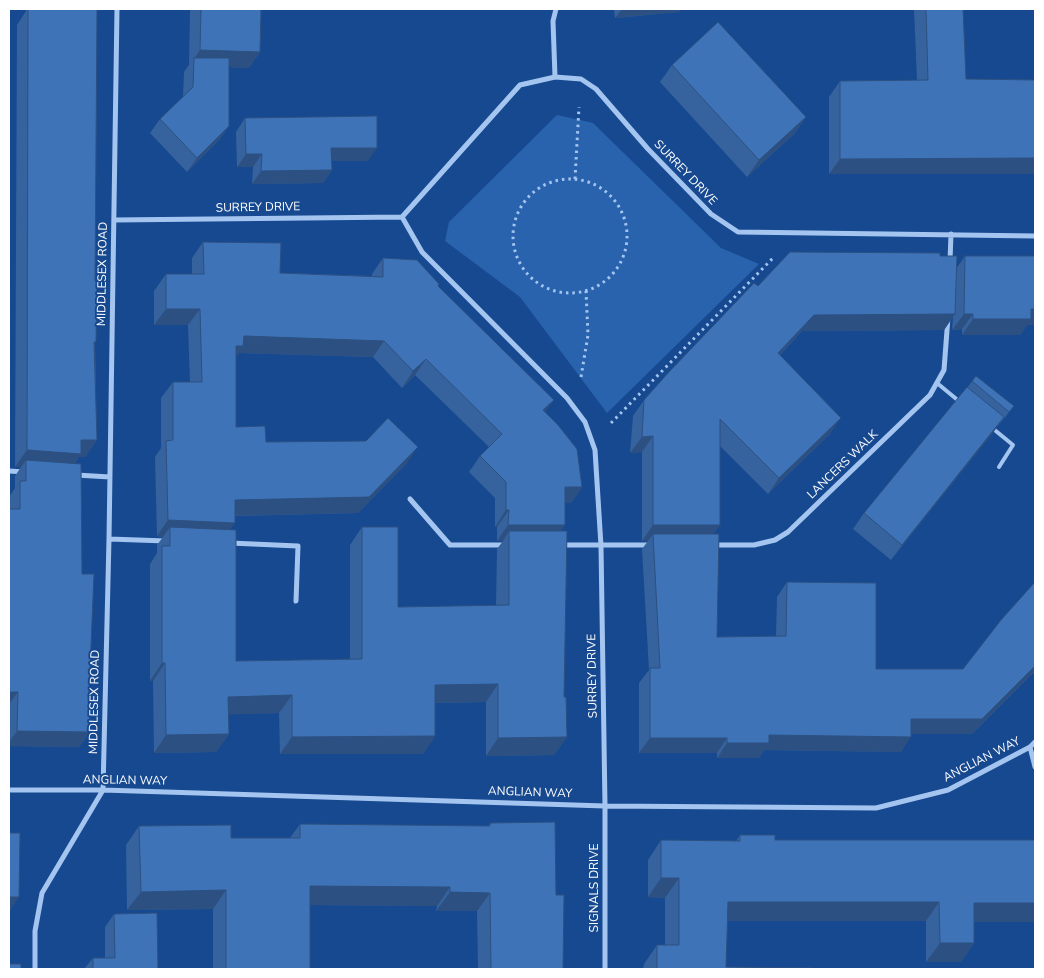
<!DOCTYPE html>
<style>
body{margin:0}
#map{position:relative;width:1044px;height:978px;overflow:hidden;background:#174990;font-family:"Nunito Sans",sans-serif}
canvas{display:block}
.frame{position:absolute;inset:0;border:10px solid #fff;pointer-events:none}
</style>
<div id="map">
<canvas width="1044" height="978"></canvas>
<div class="frame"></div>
</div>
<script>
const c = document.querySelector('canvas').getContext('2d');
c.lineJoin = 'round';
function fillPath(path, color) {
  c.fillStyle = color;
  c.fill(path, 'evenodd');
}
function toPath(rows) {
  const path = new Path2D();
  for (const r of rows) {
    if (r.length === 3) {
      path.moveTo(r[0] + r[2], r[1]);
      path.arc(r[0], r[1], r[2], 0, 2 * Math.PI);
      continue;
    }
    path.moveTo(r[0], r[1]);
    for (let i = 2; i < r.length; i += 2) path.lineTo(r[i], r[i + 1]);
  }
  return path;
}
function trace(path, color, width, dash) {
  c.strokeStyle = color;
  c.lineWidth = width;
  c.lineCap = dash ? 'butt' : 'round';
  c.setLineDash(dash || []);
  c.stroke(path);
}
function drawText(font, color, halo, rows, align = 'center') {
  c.font = font + ' "Nunito Sans",sans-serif';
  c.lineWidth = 4;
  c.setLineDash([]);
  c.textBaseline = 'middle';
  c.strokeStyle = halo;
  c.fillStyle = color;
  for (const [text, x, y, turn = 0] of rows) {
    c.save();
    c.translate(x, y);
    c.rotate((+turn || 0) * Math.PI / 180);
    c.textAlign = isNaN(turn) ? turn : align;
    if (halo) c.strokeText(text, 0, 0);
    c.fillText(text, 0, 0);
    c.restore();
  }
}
fillPath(toPath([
 [557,115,593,123,721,248,759,264,607,413,520,297,445,241,449,222]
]), '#2963ae');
trace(toPath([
 [575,179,579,107],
 [570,236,57],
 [581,377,588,335,586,291],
 [611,423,773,258]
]), '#a4c5f0', 3, [2.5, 4]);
trace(toPath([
 [937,383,960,402],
 [991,427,1013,445,999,467]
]), '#a4c5f0', 4);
trace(toPath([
 [555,77,553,21,556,9],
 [402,217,422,252,567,398,585,422,595,450,601,546,605,806,605,969],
 [114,220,402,217,520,85,555,77,581,79,596,89,648,149,711,214,738,232,1035,236],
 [950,261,951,234],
 [9,471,25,472],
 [76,475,110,477],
 [410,499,450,545,505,545],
 [109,539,166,541],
 [230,543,298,546,296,601],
 [561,545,650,545],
 [714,545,754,545,775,540,788,532,930,395,944,370,948,317],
 [1030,747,1035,767],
 [9,790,103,790,605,806,876,808,948,790,1030,747,1035,742],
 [35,969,35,931,42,893,103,790,109,539,117,9]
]), '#a4c5f0', 5);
fillPath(toPath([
 [26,9,97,9,95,345,97,440,85,457,79,457,75,463,89,694,90,732,79,747,9,746,9,497,15,488,15,476,21,467,15,467,17,25,26,11],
 [192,9,261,9,260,52,249,68,229,67,229,126,219,140,187,172,150,133,160,119,183,97,184,72,189,65,190,11],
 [614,9,681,9,678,12,615,18],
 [914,9,963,9,966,79,1035,80,1035,174,829,174,829,97,840,81,917,80],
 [672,65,806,117,794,134,747,177,660,82],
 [245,118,368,161,332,161,332,170,323,183,252,184,253,167,237,167,236,132],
 [203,242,280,273,372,276,372,274,383,258,438,286,545,412,582,487,571,503,565,503,561,531,564,697,567,737,554,755,486,756,486,702,435,703,435,736,423,754,280,754,279,713,228,714,229,734,216,752,154,753,153,681,150,681,150,564,157,553,157,545,163,537,157,536,155,457,161,448,161,398,173,382,190,382,188,325,154,325,154,291,166,274,192,274,192,258],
 [239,353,373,357,402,388,415,375,489,447,480,456,469,472,495,498,495,527,497,527,497,541,503,541,497,549,496,606,398,607,362,527,350,545,350,659,236,661,230,530,235,516,358,513,407,463,266,442,236,427,236,356],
 [940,256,956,269,965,256,1035,325,1027,325,1020,335,962,335,962,329,952,330,953,317,944,330,802,331,780,355,830,434,768,494,720,446,720,525,713,534,717,637,776,636,777,597,787,582,876,669,963,669,1035,582,1035,675,1033,673,972,734,911,734,901,752,764,750,759,758,717,758,717,753,639,753,639,683,649,670,642,549,648,541,642,541,642,452,630,453,633,416,644,400,758,286],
 [976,376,1014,406,1002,421,997,427,891,560,853,529,864,513,967,388],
 [490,823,556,895,563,969,478,969,477,911,436,911,437,906,310,905,310,969,213,969,213,909,127,910,126,845,139,826,231,838,290,838,300,824,488,826],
 [740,835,775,840,1035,922,974,922,974,943,961,962,926,962,926,921,727,921,726,967,812,969,643,969,644,964,657,945,665,945,665,898,648,897,648,860,661,840,736,841],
 [114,914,158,969,84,969,93,958,105,958,105,927]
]), '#36639e');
fillPath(toPath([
 [622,9,681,9,678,12,615,18],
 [200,50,260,52,249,68,194,66,194,59],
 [806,117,794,134,747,177,759,160],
 [229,126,219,140,187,172,197,158],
 [331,148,377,148,368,161,322,161],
 [246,154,262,154,253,167,237,167],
 [1035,158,1035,174,829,174,840,159],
 [332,170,323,183,252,184,261,171],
 [166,309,200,309,188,325,154,325],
 [1031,309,1035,309,1035,325,1027,325,1020,335,962,335,973,319],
 [955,314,944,330,802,331,766,369,778,353,814,315],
 [964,314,973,314,962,329,952,330],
 [244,336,384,341,373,357,239,353,232,362,225,362],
 [426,359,415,375,402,388,413,371],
 [554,400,542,416,543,410],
 [1004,417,993,433,891,560,902,545],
 [841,418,830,434,768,494,779,478],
 [653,436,642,452,630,453,642,437],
 [81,440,97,440,85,457,79,457,70,470,26,460,21,467,15,467,27,450],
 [418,447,407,463,358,513,224,516,235,500],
 [565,487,582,487,571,503,554,503],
 [506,510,509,510,497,527,495,527],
 [168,520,235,523,224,539,170,527,163,537,157,536],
 [508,525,565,525,554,541,509,531,503,541,497,541],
 [653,525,720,525,709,541,653,534,648,541,642,541],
 [162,663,165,663,153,681,150,681],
 [1035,666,1035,670,1033,673,972,734,901,734,911,719],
 [498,684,486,702,423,703,435,685],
 [9,692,18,692,9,704],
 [292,695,279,713,216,715,228,697],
 [17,731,90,732,79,747,9,746,9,742],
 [229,734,216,752,154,753,166,735],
 [769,735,911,737,901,752,764,750,759,758,717,758,727,743],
 [435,736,423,754,280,754,292,737],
 [567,737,554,755,486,756,498,738],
 [650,738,727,738,717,753,639,753],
 [661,878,679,878,665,898,648,897],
 [310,886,450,887,437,906,297,905],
 [226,890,213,909,127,910,141,892],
 [450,892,490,893,477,911,436,911],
 [9,897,19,897,9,912],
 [728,902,939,902,926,921,714,921],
 [974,903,1035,903,1035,922,960,922],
 [940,943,974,943,961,962,926,962]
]), '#2c5081');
const building = toPath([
 [28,9,97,9,95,281,97,281,96,342,94,342,97,440,81,440,81,454,27,450,28,9],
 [201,9,261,9,260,52,200,50,201,9],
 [926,9,963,9,966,79,1035,80,1035,158,840,159,840,81,928,80,926,9],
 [718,22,806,117,759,160,672,65,718,22],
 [194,58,229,58,229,126,197,158,160,119,193,87,194,58],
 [377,116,377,148,331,148,332,170,261,171,262,154,246,154,245,118,377,116],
 [203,242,281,243,280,273,383,277,383,258,417,260,439,284,438,286,554,400,543,410,558,425,577,449,582,487,565,487,565,525,508,525,509,510,506,510,506,482,480,456,502,434,426,359,413,371,384,341,244,336,243,346,236,346,236,427,265,426,266,442,366,441,388,418,418,447,369,497,235,500,235,523,168,520,166,441,173,440,173,382,202,382,200,309,166,309,166,274,204,274,203,242],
 [790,252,940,253,940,256,957,256,955,314,814,315,778,353,841,418,779,478,720,419,720,525,653,525,653,436,642,437,644,400,668,373,754,283,758,286,790,252],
 [965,256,1035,256,1035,309,1031,309,1031,319,973,319,973,314,964,314,965,256],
 [976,376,1014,406,1009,412,972,381,976,376],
 [967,387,1004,417,902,545,864,513,967,387],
 [26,460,81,464,82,574,94,574,89,694,90,732,17,731,18,692,9,692,9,509,20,509,20,481,26,481,26,460],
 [170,527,236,530,236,661,362,659,362,527,398,527,398,607,509,605,509,531,567,531,564,697,566,697,567,737,498,738,498,684,435,685,435,736,292,737,292,695,228,697,229,734,166,735,165,663,162,663,162,546,170,546,170,527],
 [653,534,719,534,717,637,786,636,787,582,876,583,876,669,963,669,1001,620,1035,582,1035,666,982,719,911,719,911,737,769,735,769,743,727,743,727,738,650,738,650,668,660,668,653,534],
 [555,822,556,895,564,895,563,969,491,969,490,893,450,892,450,887,310,886,310,969,226,969,226,890,141,892,139,826,231,825,231,838,300,838,300,824,490,826,490,823,555,822],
 [9,833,20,833,19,897,9,897,9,833],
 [740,835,775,835,775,840,1035,840,1035,903,974,903,974,943,940,943,939,902,728,902,726,967,812,968,812,969,657,969,657,945,679,945,679,878,661,878,661,840,740,841,740,835],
 [157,913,158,969,93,969,93,958,115,958,114,914,157,913],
 [9,964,21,964,21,969,9,969,9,964]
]);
fillPath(building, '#3f73b8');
trace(building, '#2c5081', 1);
drawText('12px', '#fff', '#174990', [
 ["SURREY DRIVE",685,173,46],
 ["SURREY DRIVE",258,208,-1],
 ["MIDDLESEX ROAD",103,274,-89],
 ["LANCERS WALK",843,465,-44],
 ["SURREY DRIVE",593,676,-91],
 ["MIDDLESEX ROAD",95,702,-89],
 ["ANGLIAN WAY",982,760,-27],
 ["ANGLIAN WAY",125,781,1],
 ["ANGLIAN WAY",530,793,2],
 ["SIGNALS DRIVE",595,888,-90]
]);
</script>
